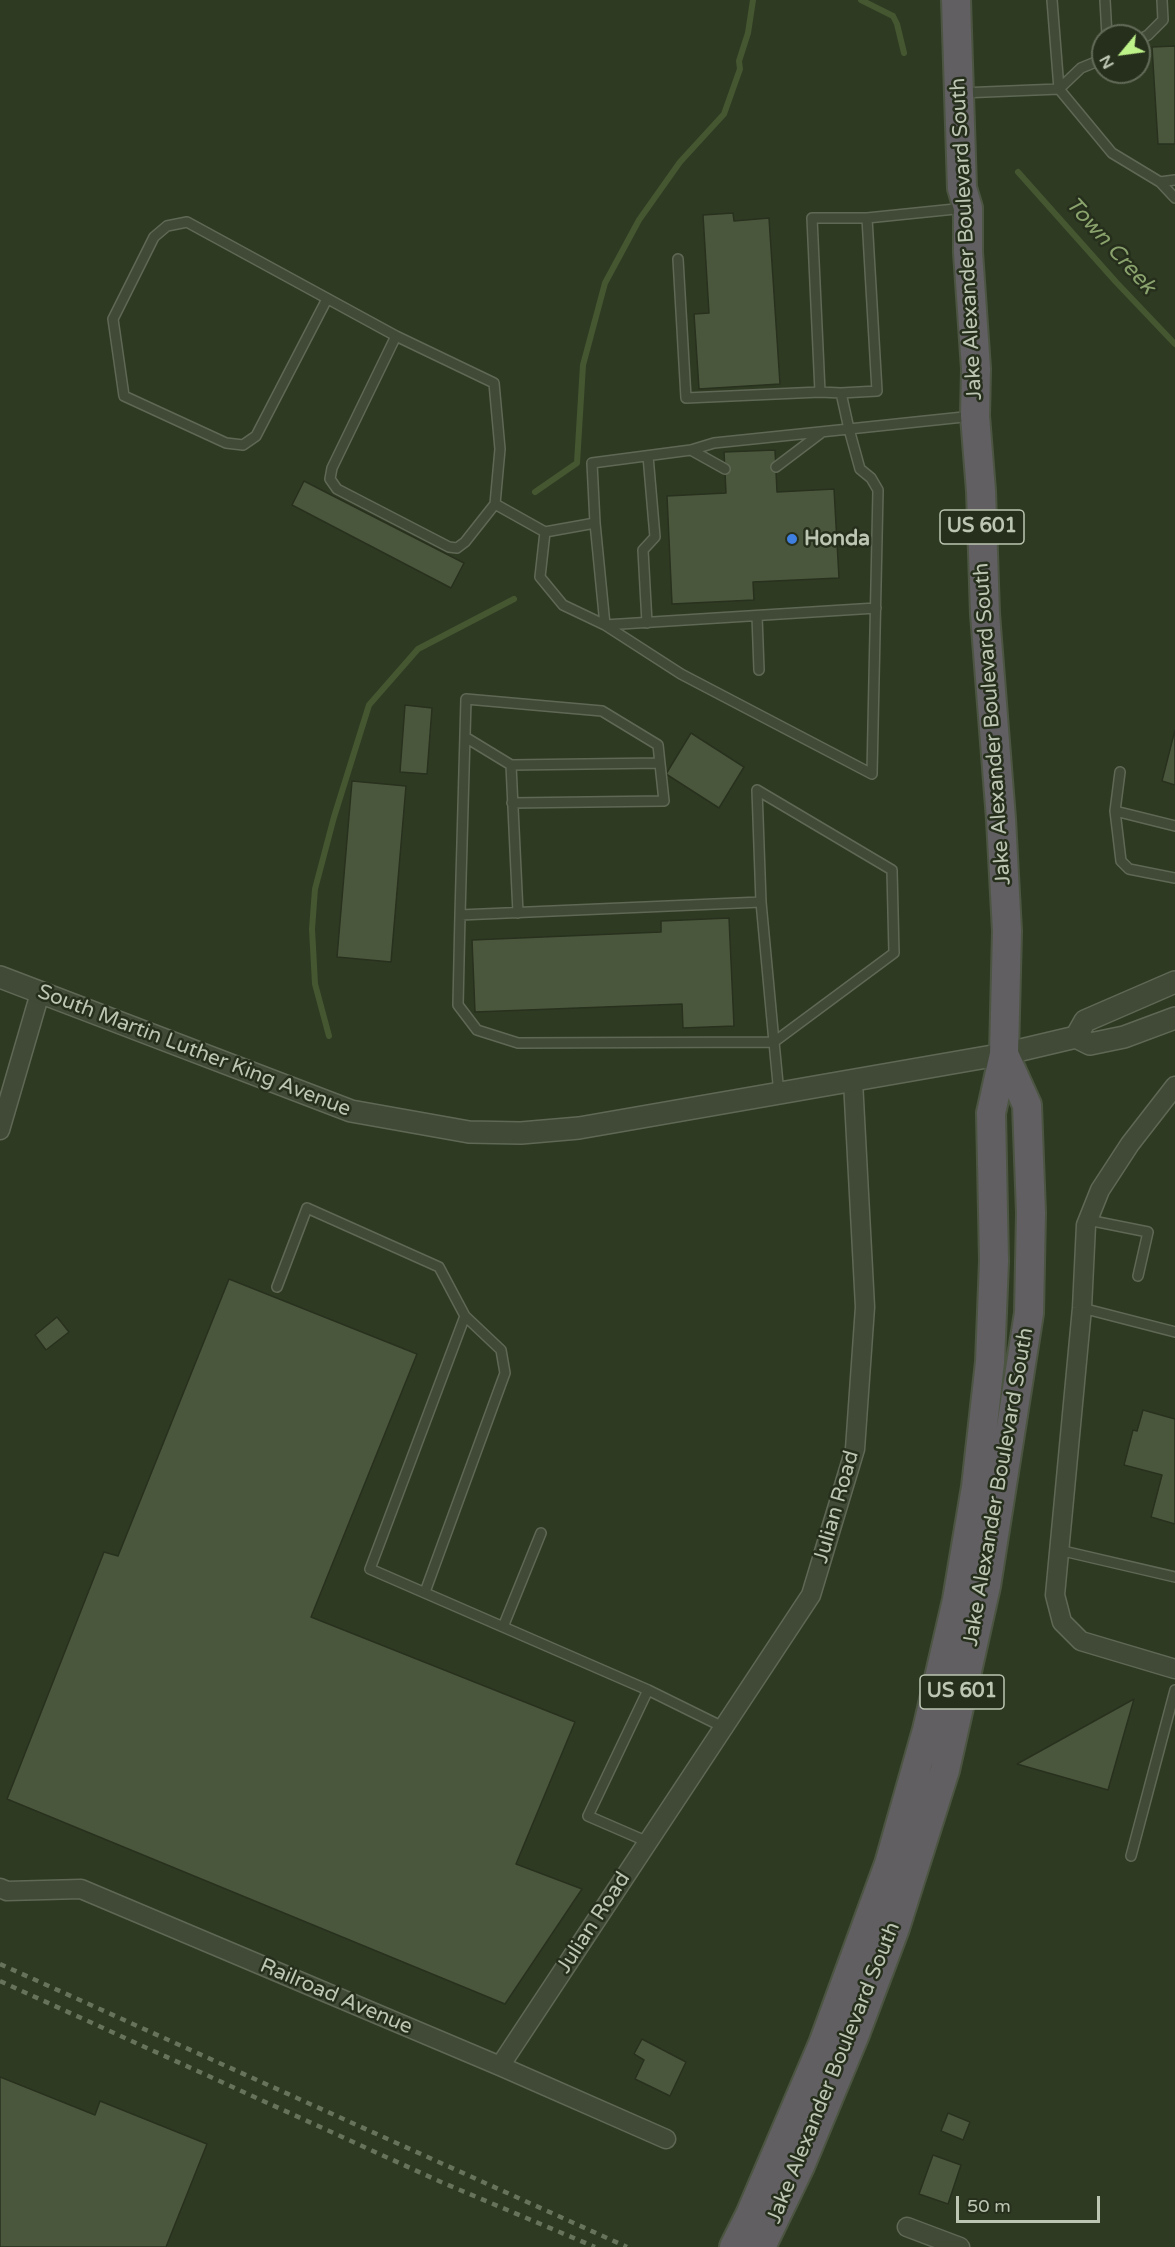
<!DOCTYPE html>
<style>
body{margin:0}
#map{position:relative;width:1175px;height:2247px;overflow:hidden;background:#2f3a23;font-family:"Varela Round",sans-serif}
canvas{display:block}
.north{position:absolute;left:1091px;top:24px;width:60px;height:60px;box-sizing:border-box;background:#262f1c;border:2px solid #626b58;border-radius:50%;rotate:241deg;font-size:16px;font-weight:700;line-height:24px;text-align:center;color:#bcc6b2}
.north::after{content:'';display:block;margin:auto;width:21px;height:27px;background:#bef38a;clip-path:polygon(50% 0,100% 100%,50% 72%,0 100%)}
.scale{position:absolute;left:956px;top:2196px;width:144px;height:27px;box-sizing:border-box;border:3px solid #bcc6b2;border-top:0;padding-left:8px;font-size:18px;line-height:21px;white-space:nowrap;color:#bcc6b2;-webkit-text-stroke:4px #262f1c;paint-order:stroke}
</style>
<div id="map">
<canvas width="1175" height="2247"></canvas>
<div class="north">N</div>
<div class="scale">50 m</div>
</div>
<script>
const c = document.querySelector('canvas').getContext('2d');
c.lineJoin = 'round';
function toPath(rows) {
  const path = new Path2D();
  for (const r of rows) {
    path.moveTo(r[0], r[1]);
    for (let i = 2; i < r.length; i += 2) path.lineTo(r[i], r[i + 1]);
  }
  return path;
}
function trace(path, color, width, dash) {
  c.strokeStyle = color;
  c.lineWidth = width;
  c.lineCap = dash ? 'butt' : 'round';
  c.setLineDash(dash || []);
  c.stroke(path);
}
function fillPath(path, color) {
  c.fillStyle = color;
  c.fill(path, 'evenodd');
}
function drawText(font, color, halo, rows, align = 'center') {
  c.font = font + ' "Varela Round",sans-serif';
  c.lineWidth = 5;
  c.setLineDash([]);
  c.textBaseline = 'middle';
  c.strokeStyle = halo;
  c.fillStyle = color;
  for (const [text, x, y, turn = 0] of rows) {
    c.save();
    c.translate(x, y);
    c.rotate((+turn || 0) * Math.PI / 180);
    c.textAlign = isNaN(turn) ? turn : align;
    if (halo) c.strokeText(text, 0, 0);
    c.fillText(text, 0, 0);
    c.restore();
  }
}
trace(toPath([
 [861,0,893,16,897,24,904,53],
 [1018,172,1116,282,1175,344],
 [535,492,577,463,583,365,605,283,639,220,680,162,724,114,740,69,739,61,748,33,753,0],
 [329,1036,315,984,312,929,315,889,334,817,369,705,418,649,514,599]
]), '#455731', 6);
const building = toPath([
 [1175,46,1175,144,1158,144,1152,47,1175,46],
 [733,213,734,221,769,218,780,384,699,389,694,314,709,313,703,215,733,213],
 [775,450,777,492,834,489,839,578,753,582,754,600,672,604,667,496,726,493,724,452,775,450],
 [304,481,464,563,451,588,292,505,304,481],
 [405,705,432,708,427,774,400,772,405,705],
 [1175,730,1175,785,1162,781,1175,730],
 [691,733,744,767,719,808,666,774,691,733],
 [352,781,406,786,391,962,337,957,352,781],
 [729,918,734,1026,683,1028,682,1004,475,1012,472,940,661,932,661,921,729,918],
 [229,1279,417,1354,311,1617,575,1722,516,1864,582,1889,505,2004,7,1799,104,1552,118,1556,229,1279],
 [57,1317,69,1332,46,1350,35,1335,57,1317],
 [1143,1410,1175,1419,1175,1524,1151,1517,1162,1475,1124,1465,1133,1430,1137,1431,1143,1410],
 [1134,1699,1108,1790,1017,1764,1134,1699],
 [642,2039,686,2062,670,2096,635,2079,644,2060,634,2054,642,2039],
 [0,2077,95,2115,100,2101,207,2144,166,2247,0,2247,0,2077],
 [948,2113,970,2122,963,2140,941,2131,948,2113],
 [933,2155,961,2165,948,2204,919,2194,933,2155]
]);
fillPath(building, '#4b573c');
trace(building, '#28311e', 1.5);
const service = toPath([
 [1052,0,1059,89],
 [1105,0,1107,36],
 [1139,40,1148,35,1163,20,1162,0],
 [1059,89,1081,68,1103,59],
 [961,93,1059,89,1112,153,1160,182,1175,198],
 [1160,182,1175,180],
 [965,208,867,218,877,391,841,393,849,429,714,443,691,450,592,463,595,523,605,625,681,674,872,774,878,490,871,478,860,469,849,429,973,416],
 [678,259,686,398,820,392],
 [327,299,256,436,243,445,226,443,124,396,113,319,154,237,167,226,187,222,396,336],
 [841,393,820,392,812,218,867,218],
 [691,450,725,469],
 [776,467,821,433],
 [495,504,500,449,494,383,396,336,332,468,330,479,337,489,449,547,457,548,465,542,495,504,545,532,595,523],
 [545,532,540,577,563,605,605,625,876,608],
 [757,616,759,670],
 [647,623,643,550,655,537,648,456],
 [465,737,511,765,518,913],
 [511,765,660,763],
 [1120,772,1115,811,1121,861,1129,869,1175,878],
 [1115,811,1175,826],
 [761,902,757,790,892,870,894,953,774,1042,518,1043,477,1030,458,1005,460,915,761,902,774,1042,779,1094],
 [460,915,466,699,602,711,658,745,664,801,512,803],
 [1088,1220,1148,1232,1138,1276],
 [277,1287,307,1208,439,1267,465,1316,370,1569,648,1690],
 [1082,1308,1175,1332],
 [1059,1550,1175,1577],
 [425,1592,505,1373,501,1350,465,1316],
 [503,1627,541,1533],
 [648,1842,588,1816,648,1690,723,1727],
 [1131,1856,1175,1690]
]);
const minor = toPath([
 [1175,1086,1130,1144,1100,1190,1086,1225,1082,1308,1055,1595,1062,1622,1081,1641,1175,1669],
 [0,1130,40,993],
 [0,1888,7,1891,81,1889,500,2066,666,2139],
 [500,2066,811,1595,855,1449,865,1307,853,1081],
 [907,2227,960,2247]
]);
const tertiary = toPath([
 [0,977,351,1111,469,1132,521,1133,579,1128,1004,1054,1076,1037,1090,1044,1124,1037,1175,1018],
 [1076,1037,1085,1021,1175,982]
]);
const trunk = toPath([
 [734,2247,750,2215,823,2044,889,1864,927,1730,957,1600,976,1487,990,1362,994,1261,991,1113,1004,1054,1007,931,1001,819,985,614,981,491,975,416,976,369,968,252,968,208,962,188,956,0],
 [761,2247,800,2166,855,2034,895,1928,945,1770,986,1586,1029,1313,1031,1213,1027,1105,1004,1054]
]);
trace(service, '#5f6855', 12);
trace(minor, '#5f6855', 21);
trace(tertiary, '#5f6855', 24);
trace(trunk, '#4c5542', 32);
trace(service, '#414a37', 9);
trace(minor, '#414a37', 18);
trace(tertiary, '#414a37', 21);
trace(trunk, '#615f62', 28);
trace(toPath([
 [0,1964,627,2247],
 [0,1981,441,2182,595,2247]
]), '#67735b', 4.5, [6, 6]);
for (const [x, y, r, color] of [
 [792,539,6,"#3f7fe0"]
]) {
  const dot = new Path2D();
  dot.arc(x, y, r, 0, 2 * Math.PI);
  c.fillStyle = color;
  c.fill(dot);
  trace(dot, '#262f1c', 2);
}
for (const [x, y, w] of [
 [982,527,84],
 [962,1692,84]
]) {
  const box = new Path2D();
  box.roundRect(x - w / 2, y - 17, w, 34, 4.5);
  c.fillStyle = '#262f1c';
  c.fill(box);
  trace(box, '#bcc6b2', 1.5);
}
drawText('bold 20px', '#bcc6b2', null, [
 ["US 601",982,527],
 ["US 601",962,1692]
]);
drawText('21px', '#bcc6b2', '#262f1c', [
 ["Jake Alexander Boulevard South",967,239,-93],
 ["Jake Alexander Boulevard South",993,724,-94],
 ["South Martin Luther King Avenue",194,1051,21],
 ["Jake Alexander Boulevard South",999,1487,-80],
 ["Julian Road",837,1507,-74],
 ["Julian Road",594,1923,-57],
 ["Railroad Avenue",336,1997,23],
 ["Jake Alexander Boulevard South",834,2073,-68]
]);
drawText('bold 21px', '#bcc6b2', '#262f1c', [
 ["Honda",804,539]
], 'left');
drawText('italic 22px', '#8aa36d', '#262f1c', [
 ["Town Creek",1110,246,48]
]);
</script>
